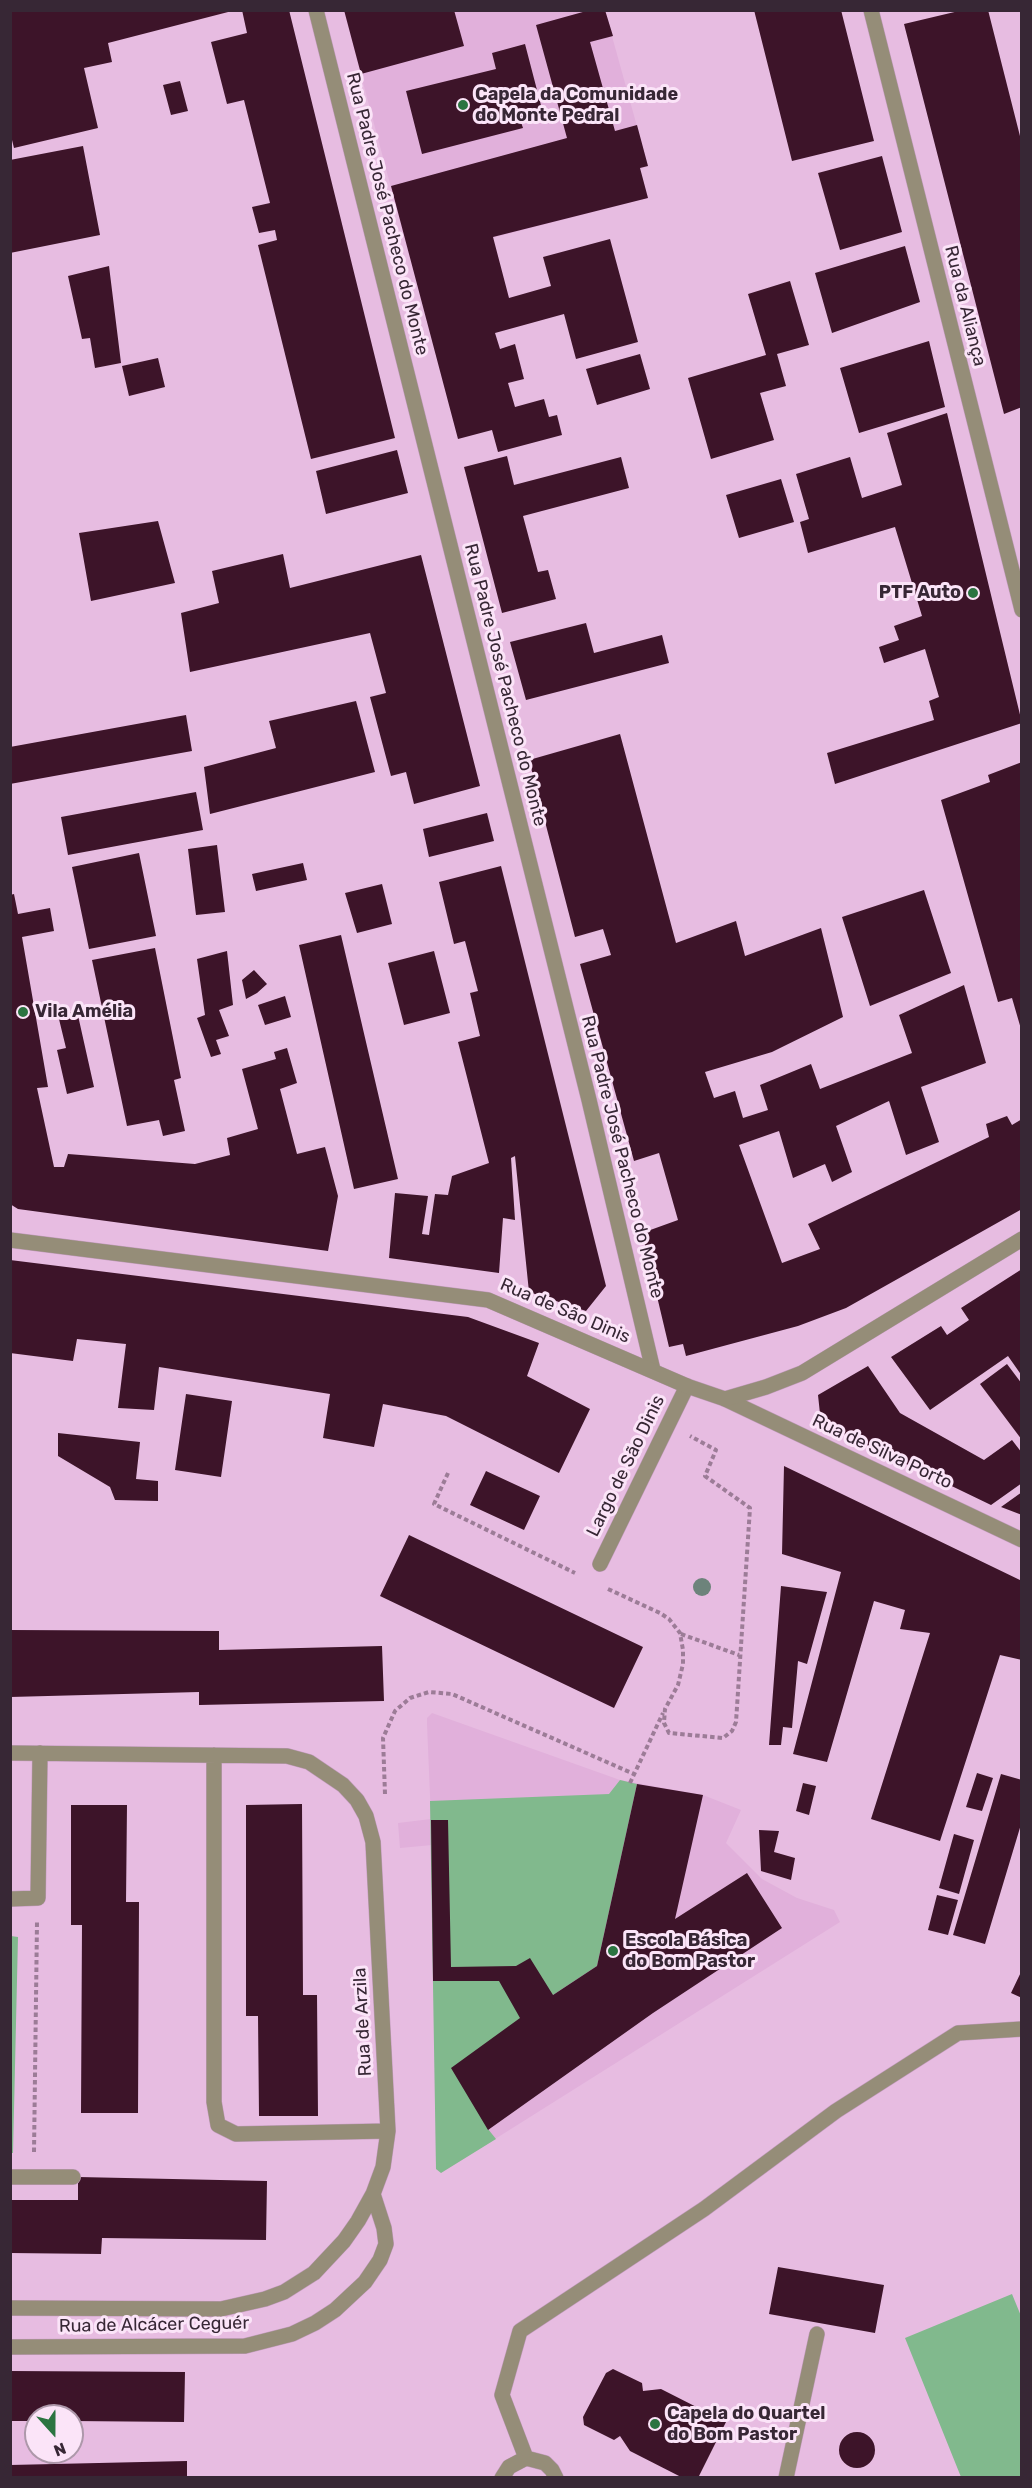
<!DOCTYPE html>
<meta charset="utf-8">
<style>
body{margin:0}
#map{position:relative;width:1032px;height:2488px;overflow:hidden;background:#e7bce1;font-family:Rubik,sans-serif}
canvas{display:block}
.frame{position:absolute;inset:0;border:12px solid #372735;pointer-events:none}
.north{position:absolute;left:24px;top:2404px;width:60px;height:60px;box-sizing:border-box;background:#fbe4f8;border:2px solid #ad98aa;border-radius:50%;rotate:159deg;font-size:16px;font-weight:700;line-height:24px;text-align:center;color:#372735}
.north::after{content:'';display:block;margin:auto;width:21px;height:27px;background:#2b7441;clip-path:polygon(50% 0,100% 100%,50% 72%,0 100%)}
</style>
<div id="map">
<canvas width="1032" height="2488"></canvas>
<div class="frame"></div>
<div class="north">N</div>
</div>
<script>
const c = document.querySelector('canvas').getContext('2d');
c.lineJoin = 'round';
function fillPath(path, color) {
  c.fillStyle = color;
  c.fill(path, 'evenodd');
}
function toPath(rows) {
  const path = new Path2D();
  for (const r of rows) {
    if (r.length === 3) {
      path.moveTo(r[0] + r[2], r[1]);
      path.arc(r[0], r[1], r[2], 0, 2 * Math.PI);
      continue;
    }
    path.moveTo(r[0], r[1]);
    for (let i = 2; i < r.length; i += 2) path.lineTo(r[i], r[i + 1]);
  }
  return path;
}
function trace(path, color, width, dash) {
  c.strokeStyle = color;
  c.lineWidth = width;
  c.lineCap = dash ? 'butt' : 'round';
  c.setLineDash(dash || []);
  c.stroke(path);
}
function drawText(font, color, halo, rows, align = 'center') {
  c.font = font + ' Rubik,sans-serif';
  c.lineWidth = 6;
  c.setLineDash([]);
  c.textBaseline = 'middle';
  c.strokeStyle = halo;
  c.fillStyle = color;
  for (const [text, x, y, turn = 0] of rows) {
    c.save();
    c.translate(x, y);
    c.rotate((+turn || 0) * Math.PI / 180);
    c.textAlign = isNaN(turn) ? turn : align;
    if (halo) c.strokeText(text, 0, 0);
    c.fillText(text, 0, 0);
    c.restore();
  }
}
fillPath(toPath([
 [344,11,605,11,648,166,640,169,648,198,410,259],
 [432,1713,620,1780,703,1795,741,1810,726,1843,762,1879,797,1898,834,1910,840,1922,441,2173,436,2169,432,1845,400,1848,398,1823,431,1819,427,1724,427,1718]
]), '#e1b0db');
fillPath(toPath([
 [620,1780,637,1784,597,1966,553,1995,488,2129,496,2139,441,2173,436,2169,430,1801,609,1794],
 [11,1936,18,1937,13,2153,10,2153],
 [1012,2294,1021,2316,1021,2477,961,2477,905,2338]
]), '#81b98d');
fillPath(toPath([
 [10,10,232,10,232,11,108,43,112,62,84,68,98,128,14,148,10,132],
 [242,10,289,10,395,438,311,459,258,245,277,240,275,230,259,233,252,207,270,203,244,100,227,104,211,42,247,33],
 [344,10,454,10,464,46,361,74],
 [590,10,605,10,613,36,590,42,615,131,637,125,648,166,640,168,648,198,493,237,509,298,551,286,543,257,610,239,638,342,576,359,564,314,495,333,500,349,515,344,524,379,508,383,515,407,544,399,549,417,557,415,562,435,498,452,492,430,458,439,391,186,567,138,536,25],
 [754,10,841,10,874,141,792,161],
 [963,10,988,10,1022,144,1022,407,1004,414,904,24],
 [525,44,543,113,520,119,523,128,422,154,406,91,496,69,492,53],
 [180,81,188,111,171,115,163,85],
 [83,146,100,235,10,253,10,160],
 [882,156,902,232,840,250,818,173],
 [905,246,920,302,832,333,815,273],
 [109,266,121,363,95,368,90,338,82,339,68,276],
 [790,281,809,345,777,354,786,386,760,393,774,440,711,459,688,378,766,355,748,294],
 [929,341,945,407,859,433,840,368],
 [640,354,650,389,597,405,586,369],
 [158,358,165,387,129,396,122,366],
 [947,413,1022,723,835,784,827,753,934,720,929,701,939,697,925,649,884,663,879,647,899,640,894,626,922,616,895,527,808,553,800,522,809,519,796,474,850,457,862,498,902,485,887,433],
 [397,450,408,493,326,514,316,471],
 [507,456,514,485,621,457,629,488,523,516,538,572,548,570,556,599,502,613,464,467],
 [781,479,794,522,739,538,726,495],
 [158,521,175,583,91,601,79,533],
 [283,554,290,588,421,555,480,786,414,804,406,772,391,776,370,697,386,693,370,633,190,672,181,613,219,603,212,571],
 [586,623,594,653,662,635,669,663,526,700,510,642],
 [356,701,375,772,210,814,204,767,276,748,269,721],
 [186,715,192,751,10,784,10,747],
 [620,734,676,943,736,921,745,956,821,928,843,1017,772,1052,705,1072,714,1098,735,1091,743,1118,768,1110,760,1085,811,1064,820,1089,912,1053,899,1015,964,985,986,1063,921,1087,939,1142,906,1155,889,1101,836,1126,852,1172,832,1182,825,1164,793,1178,779,1131,739,1145,782,1263,820,1249,808,1224,989,1137,986,1124,1007,1116,1012,1125,1022,1119,1022,1209,846,1308,798,1326,686,1356,683,1344,669,1347,642,1233,678,1220,659,1153,634,1161,580,964,611,955,603,929,575,937,529,760],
 [1022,762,1022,1029,1021,1029,1012,998,998,1002,941,800,990,782,988,775],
 [196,792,203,830,68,855,61,817],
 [487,813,494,841,429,857,423,829],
 [217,845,225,912,196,915,188,849],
 [139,853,156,936,89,949,72,867],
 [303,863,307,880,256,891,252,874],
 [501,866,606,1286,586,1311,529,1292,515,1156,511,1158,515,1220,503,1218,499,1273,389,1258,395,1193,428,1196,422,1234,429,1235,435,1194,448,1195,452,1176,489,1163,458,1042,480,1036,470,993,478,991,465,941,454,944,439,882],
 [382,884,392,924,357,933,345,893],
 [924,890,951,973,870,1006,842,917],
 [14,894,18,914,50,908,54,931,22,937,48,1087,37,1088,54,1167,64,1167,68,1154,195,1164,230,1155,227,1138,258,1129,242,1069,276,1059,274,1052,287,1048,297,1083,280,1089,297,1154,325,1147,338,1196,328,1251,18,1209,10,1204,10,895],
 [341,935,398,1179,354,1189,299,945],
 [155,948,181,1078,174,1080,185,1131,163,1136,159,1120,127,1126,92,960],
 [227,951,233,1005,219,1010,229,1036,216,1040,221,1054,211,1057,197,1018,205,1015,197,959],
 [434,951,450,1013,404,1025,388,963],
 [254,970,267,984,257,993,246,999,242,980],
 [285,996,291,1017,265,1025,258,1005],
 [77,1011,94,1087,67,1094,57,1050,66,1048,58,1015],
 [10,1260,468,1317,539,1343,527,1376,590,1409,559,1473,446,1416,383,1404,374,1447,323,1438,330,1394,159,1367,154,1410,118,1408,126,1344,77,1339,73,1361,10,1353],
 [1022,1269,1022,1376,1008,1356,930,1410,891,1357,941,1326,947,1335,969,1320,961,1308],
 [1007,1364,1022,1384,1022,1440,980,1384],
 [868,1366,900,1413,984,1460,1012,1440,1022,1453,1022,1483,991,1505,821,1423,818,1395],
 [186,1394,232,1401,221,1477,175,1470],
 [58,1433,140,1442,136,1479,158,1481,158,1501,115,1500,110,1487,58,1456],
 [784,1466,1022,1581,1022,1660,1000,1655,940,1841,871,1819,930,1633,900,1629,905,1610,874,1601,827,1762,793,1754,841,1572,782,1554],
 [486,1471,540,1496,524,1530,470,1505],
 [1022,1492,1022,1515,1001,1507],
 [409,1535,643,1647,614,1708,380,1596],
 [781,1586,827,1592,807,1664,798,1661,792,1728,783,1727,781,1745,769,1745],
 [10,1630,219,1631,219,1650,382,1646,384,1701,199,1705,199,1692,10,1697],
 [977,1773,993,1778,982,1811,966,1807],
 [1001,1774,1022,1780,1022,1821,985,1944,953,1935],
 [803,1783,816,1786,809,1815,796,1811],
 [637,1784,703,1795,675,1919,747,1873,782,1928,653,2013,488,2130,451,2068,520,2018,499,1981,433,1981,431,1820,448,1820,451,1967,516,1966,530,1958,553,1995,597,1966],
 [302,1804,303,1995,317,1995,318,2116,259,2116,258,2016,246,2016,246,1805],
 [71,1805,127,1805,126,1902,139,1902,138,2113,81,2113,82,1925,71,1925],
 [759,1830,779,1831,774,1852,795,1858,791,1880,761,1871],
 [954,1834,974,1840,959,1894,939,1888],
 [937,1895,958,1900,948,1935,928,1930],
 [1022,1970,1022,1998,1011,1993],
 [78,2177,267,2181,266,2240,102,2238,101,2254,10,2253,10,2200,78,2200],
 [778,2267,884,2285,875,2333,769,2314],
 [613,2369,642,2383,643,2391,661,2389,726,2422,698,2478,683,2478,630,2451,620,2436,614,2440,584,2425,583,2417,606,2373],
 [10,2371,185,2372,184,2422,72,2421,72,2416,36,2416,36,2421,10,2421],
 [857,2450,18],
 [187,2461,187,2478,10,2478,10,2465]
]), '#3d1429');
const service = toPath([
 [526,2458,502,2395,520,2331,704,2209,836,2111,958,2033,1022,2029],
 [502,2478,509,2467,526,2458,545,2463,552,2470,556,2478],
 [786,2478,817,2334]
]);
const minor = toPath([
 [316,10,589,1100,653,1370],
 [871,10,1022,610],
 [725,1399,1022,1540],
 [600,1564,687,1386],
 [10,1753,287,1756,309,1762,343,1785,357,1800,366,1816,373,1842,388,2131,383,2167,373,2194,358,2221,344,2241,314,2273,284,2292,265,2299,221,2309,10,2308],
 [214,1755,214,2102,218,2125,236,2134,388,2131],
 [10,1899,38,1898,40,1753],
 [10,2177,73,2177],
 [10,2347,245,2346,292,2334,315,2323,335,2310,365,2282,380,2260,386,2244,384,2228,373,2194]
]);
const tertiary = toPath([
 [10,1240,488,1300,687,1386,725,1399,766,1387,802,1373,1022,1239]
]);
trace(service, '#c09bbb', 16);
trace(minor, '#c09bbb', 16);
trace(tertiary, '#c09bbb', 16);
trace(toPath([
 [448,1473,434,1504,575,1573],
 [608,1589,660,1613,669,1619,680,1633,683,1650,683,1664,678,1685,665,1709,664,1723,669,1733,723,1738,732,1731,736,1722,750,1508,705,1476,716,1450,690,1436],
 [681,1634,739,1655],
 [630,1783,663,1713],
 [385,1794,383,1738,395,1711,410,1698,429,1692,452,1694,634,1774],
 [34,2152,37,1922]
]), '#9c7c97', 4, [4.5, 3]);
trace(service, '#958d78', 15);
trace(minor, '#958d78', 15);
trace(tertiary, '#958d78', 15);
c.fillStyle = '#6d837b';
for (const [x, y] of [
 [702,1587]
]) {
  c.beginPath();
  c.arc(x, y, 9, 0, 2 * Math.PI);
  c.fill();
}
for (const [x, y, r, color] of [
 [463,105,6,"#2b7441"],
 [973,593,6,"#2b7441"],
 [23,1012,6,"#2b7441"],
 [613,1951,6,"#2b7441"],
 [655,2424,6,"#2b7441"]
]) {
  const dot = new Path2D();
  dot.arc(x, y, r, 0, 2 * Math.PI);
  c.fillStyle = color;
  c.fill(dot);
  trace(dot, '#fbe4f8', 2);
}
drawText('bold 18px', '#372735', '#fbe4f8', [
 ["Capela da Comunidade",475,95],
 ["do Monte Pedral",475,116],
 ["PTF Auto",961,593,"right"],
 ["Vila Amélia",35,1012],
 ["Escola Básica",625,1941],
 ["do Bom Pastor",625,1962],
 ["Capela do Quartel",667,2414],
 ["do Bom Pastor",667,2435]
], 'left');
drawText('18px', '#372735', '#fbe4f8', [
 ["Rua Padre José Pacheco do Monte",387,214,76],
 ["Rua da Aliança",965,306,76],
 ["Rua Padre José Pacheco do Monte",505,685,76],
 ["Rua Padre José Pacheco do Monte",622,1157,76],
 ["Rua de São Dinis",565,1311,23],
 ["Rua de Silva Porto",882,1452,25],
 ["Largo de São Dinis",626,1466,-64],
 ["Rua de Arzila",363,2022,-93],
 ["Rua de Alcácer Ceguér",154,2325,-1]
]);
</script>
